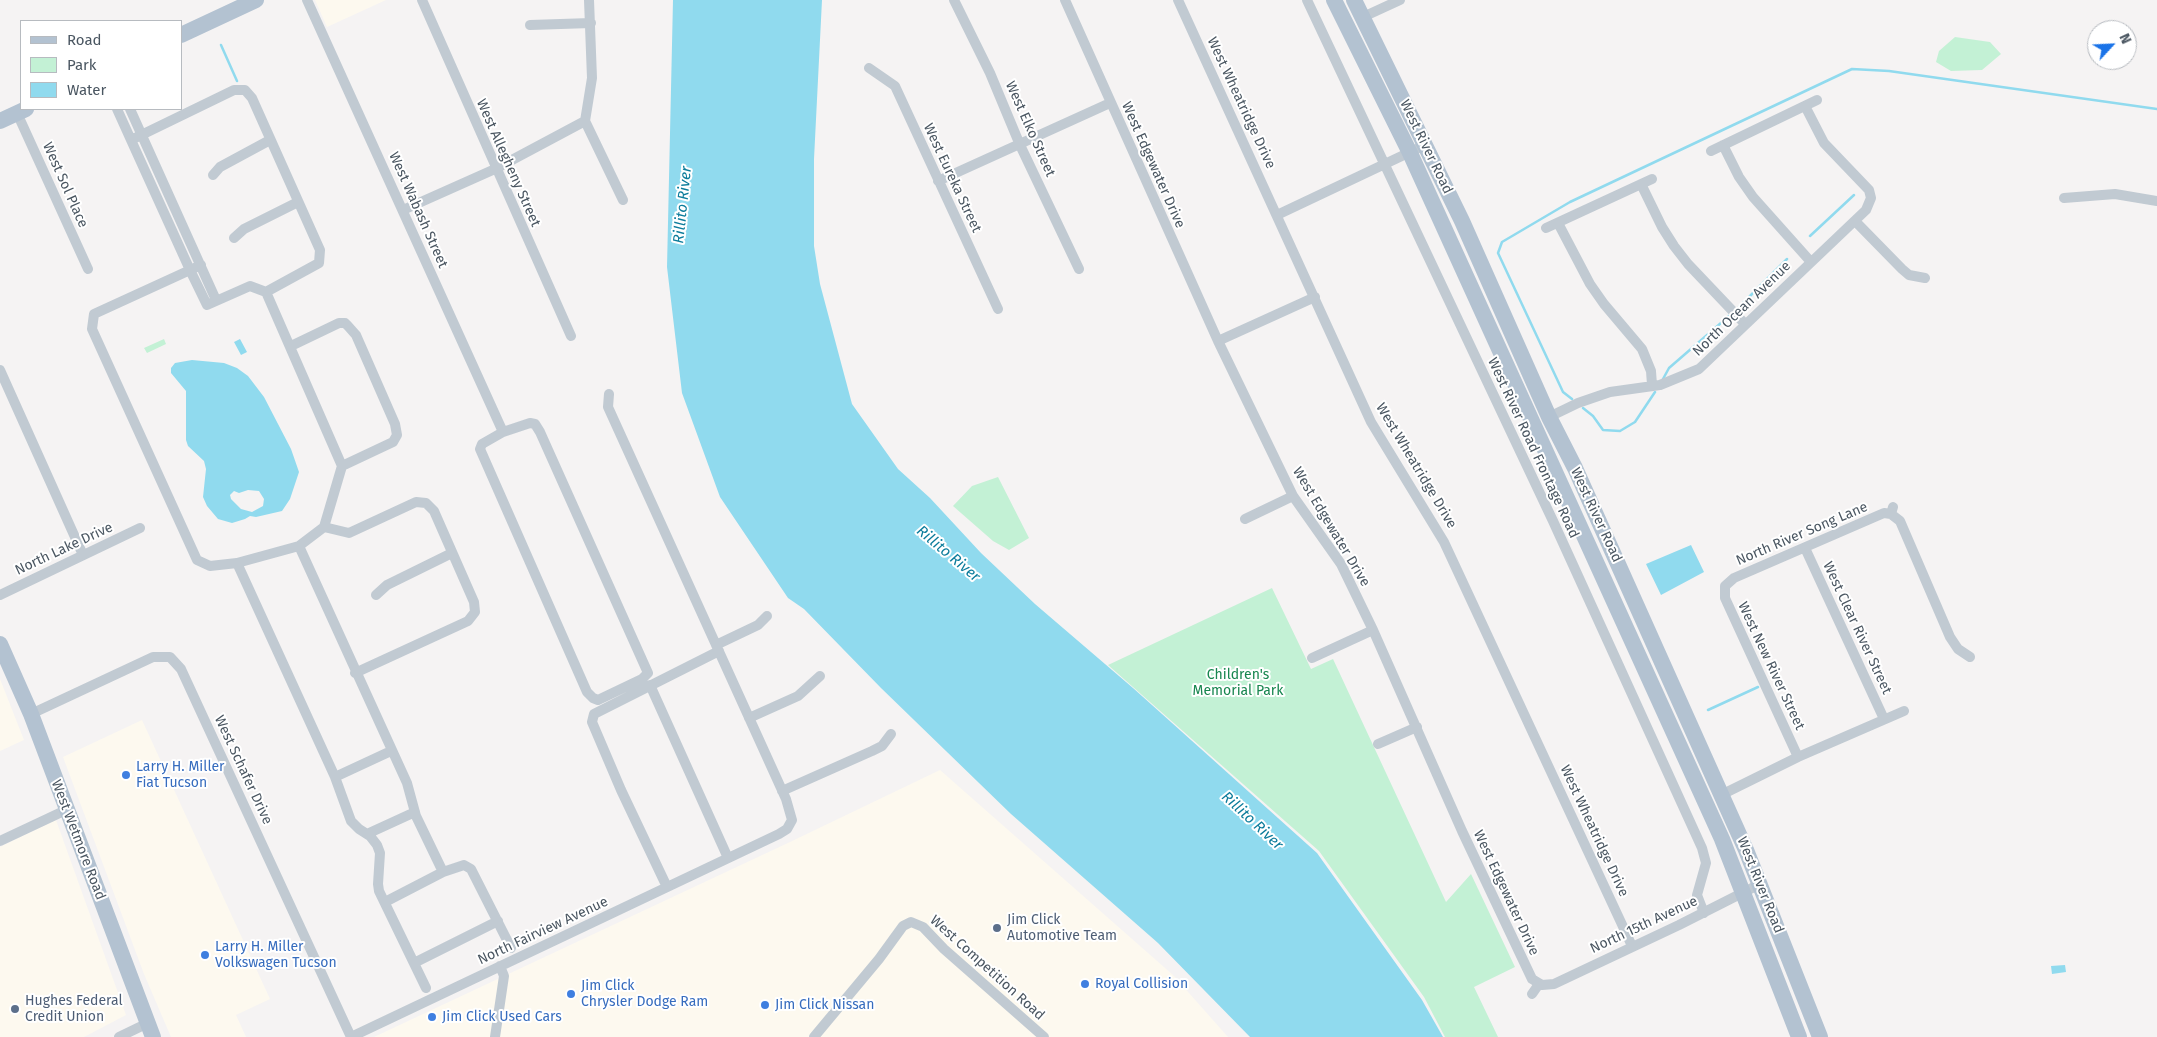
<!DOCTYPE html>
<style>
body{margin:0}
#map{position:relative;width:2157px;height:1037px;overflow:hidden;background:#f5f3f3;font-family:"Fira Sans",sans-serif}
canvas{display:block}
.legend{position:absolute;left:20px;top:20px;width:162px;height:90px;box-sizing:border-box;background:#fff;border:1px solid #b7bbc0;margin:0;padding:6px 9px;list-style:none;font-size:15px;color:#4a5661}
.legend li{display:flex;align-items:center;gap:10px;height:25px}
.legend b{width:25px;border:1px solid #b7bbc0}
.north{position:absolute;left:2087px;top:20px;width:50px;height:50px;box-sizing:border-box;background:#fff;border:1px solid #b7bbc0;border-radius:50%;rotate:65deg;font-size:14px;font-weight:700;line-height:20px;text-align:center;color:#4a5661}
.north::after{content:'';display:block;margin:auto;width:18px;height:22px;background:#1a73e8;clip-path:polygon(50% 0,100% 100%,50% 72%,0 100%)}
</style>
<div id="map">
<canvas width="2157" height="1037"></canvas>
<ul class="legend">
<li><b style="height:6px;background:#b3c2d1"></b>Road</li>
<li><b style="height:14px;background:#c3f1d5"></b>Park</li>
<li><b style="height:14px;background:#90daee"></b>Water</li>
</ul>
<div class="north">N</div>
</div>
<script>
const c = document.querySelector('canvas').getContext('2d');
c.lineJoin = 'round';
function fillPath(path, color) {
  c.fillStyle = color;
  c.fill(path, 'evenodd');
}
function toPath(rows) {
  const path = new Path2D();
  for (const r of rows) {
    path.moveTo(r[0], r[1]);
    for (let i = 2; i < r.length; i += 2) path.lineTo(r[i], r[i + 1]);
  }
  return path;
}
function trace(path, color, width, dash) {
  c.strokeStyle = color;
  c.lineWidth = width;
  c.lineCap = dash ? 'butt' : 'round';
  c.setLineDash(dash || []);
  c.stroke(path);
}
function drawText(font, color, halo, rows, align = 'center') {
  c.font = font + ' "Fira Sans",sans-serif';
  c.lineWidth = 4;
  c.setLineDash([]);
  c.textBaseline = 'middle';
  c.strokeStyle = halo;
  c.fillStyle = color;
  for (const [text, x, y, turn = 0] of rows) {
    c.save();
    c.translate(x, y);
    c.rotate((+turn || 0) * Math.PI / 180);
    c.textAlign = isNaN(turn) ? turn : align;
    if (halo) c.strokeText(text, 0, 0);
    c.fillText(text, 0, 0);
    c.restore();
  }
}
fillPath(toPath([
 [315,0,386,0,327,27],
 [0,679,24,740,0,751],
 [142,720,270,999,236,1015,246,1037,171,1037,144,974,63,757],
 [940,770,1173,975,1228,1037,374,1037,790,842],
 [56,820,126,1015,84,1037,0,1037,0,847]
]), '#fdf9ef');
fillPath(toPath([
 [1955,37,1990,42,2001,54,1982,70,1951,71,1936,62,1939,51],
 [164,339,166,344,147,353,144,348],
 [998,477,1029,538,1009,550,993,541,953,506,972,486],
 [1272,588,1311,669,1333,659,1446,902,1471,874,1515,967,1474,987,1498,1037,1445,1037,1424,997,1319,851,1108,665]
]), '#c3f1d5');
fillPath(toPath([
 [673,0,822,0,814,159,814,246,820,284,852,404,898,469,930,498,981,553,1035,604,1133,688,1317,853,1422,1000,1443,1037,1250,1037,1158,943,1011,814,881,688,804,609,788,598,720,497,682,393,667,267],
 [240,339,247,352,241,355,234,342],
 [192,360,224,363,237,368,248,376,264,397,291,449,299,472,290,499,282,511,256,517,250,516,245,519,232,523,218,519,207,506,203,497,206,469,204,461,188,446,186,440,186,391,171,373,171,368,175,363],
 [248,490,259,491,264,499,263,506,252,512,241,509,231,499,230,495,234,491,239,493],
 [1691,545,1704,572,1661,595,1646,564],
 [2065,965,2066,972,2052,974,2051,966]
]), '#90daee');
trace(toPath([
 [221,45,237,81],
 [1810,236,1854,195],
 [1739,307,1787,259],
 [1663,379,1669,368,1729,316],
 [1572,399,1563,392,1498,253,1502,242,1570,202,1852,69,1889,71,2157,109],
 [1583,408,1593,416,1603,430,1620,431,1635,422,1655,392],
 [1708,710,1758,687]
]), '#90daee', 2.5);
trace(toPath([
 [307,0,503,432],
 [422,0,571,336],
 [589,0,592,78,585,121,623,200],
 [954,0,990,73,1020,145,1079,269],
 [1065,0,1218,341,1293,496,1341,564,1373,630,1462,831,1532,979,1542,985,1554,984,1679,925,1760,884],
 [1178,0,1371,422,1444,542,1632,946],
 [1307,0,1553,521,1702,848,1706,863,1697,895,1704,913],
 [1363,17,1400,0],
 [530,25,591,23],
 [869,68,895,86,998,309],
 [117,109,131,140,190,270,207,305,250,286,266,292,319,263,320,250,252,98,245,90,234,90,131,140],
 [130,109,216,300],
 [17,113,88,269],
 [1723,145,1739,177,1753,197,1811,262],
 [1711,151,1817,100],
 [213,175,220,167,270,140],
 [938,181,1110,103],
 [1641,184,1662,227,1674,246,1688,264,1745,324],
 [2064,198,2115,194,2157,201],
 [403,210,495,169,585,121],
 [1277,215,1425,145],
 [1855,221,1902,269,1909,275,1925,278],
 [1558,223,1590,284,1604,304,1642,349,1651,371,1652,385],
 [1546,228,1652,179],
 [234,238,244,229,298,202],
 [201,265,94,314,92,329,197,560,210,566,237,563,299,546,324,527,349,533,416,502,426,503,434,511,474,602,475,612,468,621,355,673],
 [266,292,342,466,324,527],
 [1218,341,1315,297],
 [291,346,339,323,345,323,348,326,356,335,395,424,397,435,393,442,342,466],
 [0,370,83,555],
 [1549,417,1578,403,1610,392,1660,385,1699,369,1866,210,1871,198,1869,190,1824,143,1805,106],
 [530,423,535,424,540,432,648,673,642,679,598,700,593,698,587,692,480,449,482,444,503,432,530,423],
 [1893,507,1891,514,1900,521,1950,637,1958,649,1970,657],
 [1245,519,1293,496],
 [299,546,407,783,416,816,443,872,464,865,471,869,511,948],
 [1805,548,1884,719],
 [237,563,335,777,351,821,359,829,370,836,377,845,380,853,378,884,379,891,426,988],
 [1725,586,1725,598,1798,757],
 [1725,586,1734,578,1877,516,1884,513,1891,514],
 [0,595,140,528],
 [376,595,387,585,452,553],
 [716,645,758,625,767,616],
 [1312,658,1373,630],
 [650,685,728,858],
 [31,714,153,657,170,657,181,669,351,1037,779,834,787,829,792,820,786,799,608,407,609,394],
 [749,718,798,696,820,676],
 [1378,744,1417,727],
 [335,777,391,751],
 [782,791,872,751,882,746,891,734],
 [1721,795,1798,757,1904,711],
 [367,834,415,812],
 [0,841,66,810],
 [667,887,621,790,592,722,594,714,719,651],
 [385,902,443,872],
 [414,963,498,921],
 [1532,994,1539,984],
 [119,1037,148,1023],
 [495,1037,504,976,500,966],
 [814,1037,879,959,903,926,911,922,923,927,944,949,1044,1037]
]), '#c1cad2', 10);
trace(toPath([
 [1334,0,1410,153,1722,839,1799,1037],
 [1354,0,1462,221,1549,417,1575,468,1622,573,1746,850,1820,1037],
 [181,35,256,0],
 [0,121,26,109],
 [0,644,31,714,153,1037]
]), '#b3c2d1', 16);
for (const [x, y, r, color] of [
 [126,775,5,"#3f7fe0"],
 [997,928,5,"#5c6f8a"],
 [205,955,5,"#3f7fe0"],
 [1085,984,5,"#3f7fe0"],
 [571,994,5,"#3f7fe0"],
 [765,1005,5,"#3f7fe0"],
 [15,1009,5,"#5c6f8a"],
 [432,1017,5,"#3f7fe0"]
]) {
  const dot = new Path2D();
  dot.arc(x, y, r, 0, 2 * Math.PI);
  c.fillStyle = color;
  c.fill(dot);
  trace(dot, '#fff', 2);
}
drawText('14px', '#4a5661', '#fff', [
 ["West Wheatridge Drive",1241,103,65],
 ["West Elko Street",1030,129,66],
 ["West River Road",1426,147,64],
 ["West Allegheny Street",508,163,66],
 ["West Edgewater Drive",1153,165,66],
 ["West Eureka Street",952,178,65],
 ["West Sol Place",65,185,66],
 ["West Wabash Street",418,210,66],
 ["North Ocean Avenue",1742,309,-44],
 ["West River Road Frontage Road",1533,448,65],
 ["West Wheatridge Drive",1416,466,59],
 ["West River Road",1596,515,65],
 ["West Edgewater Drive",1331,527,59],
 ["North River Song Lane",1802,534,-23],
 ["North Lake Drive",64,549,-25],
 ["West Clear River Street",1857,628,65],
 ["West New River Street",1771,666,65],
 ["West Schafer Drive",243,770,65],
 ["West Wheatridge Drive",1594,831,65],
 ["West Wetmore Road",78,840,69],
 ["West River Road",1760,885,68],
 ["West Edgewater Drive",1506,893,65],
 ["North 15th Avenue",1644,925,-25],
 ["North Fairview Avenue",543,931,-25],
 ["West Competition Road",987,968,42]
]);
drawText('14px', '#17864f', '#fff', [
 ["Children's",1238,675],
 ["Memorial Park",1238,691]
]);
drawText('14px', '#366cbe', '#fff', [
 ["Larry H. Miller",136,767],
 ["Fiat Tucson",136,783],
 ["Larry H. Miller",215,947],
 ["Volkswagen Tucson",215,963],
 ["Royal Collision",1095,984],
 ["Jim Click",581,986],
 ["Chrysler Dodge Ram",581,1002],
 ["Jim Click Nissan",775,1005],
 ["Jim Click Used Cars",442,1017]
], 'left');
drawText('14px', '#4e5e75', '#fff', [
 ["Jim Click",1007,920],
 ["Automotive Team",1007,936],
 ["Hughes Federal",25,1001],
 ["Credit Union",25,1017]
], 'left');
drawText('italic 15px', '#0c7c9b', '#fff', [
 ["Rillito River",683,205,-84],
 ["Rillito River",948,554,40],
 ["Rillito River",1252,821,43]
]);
</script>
